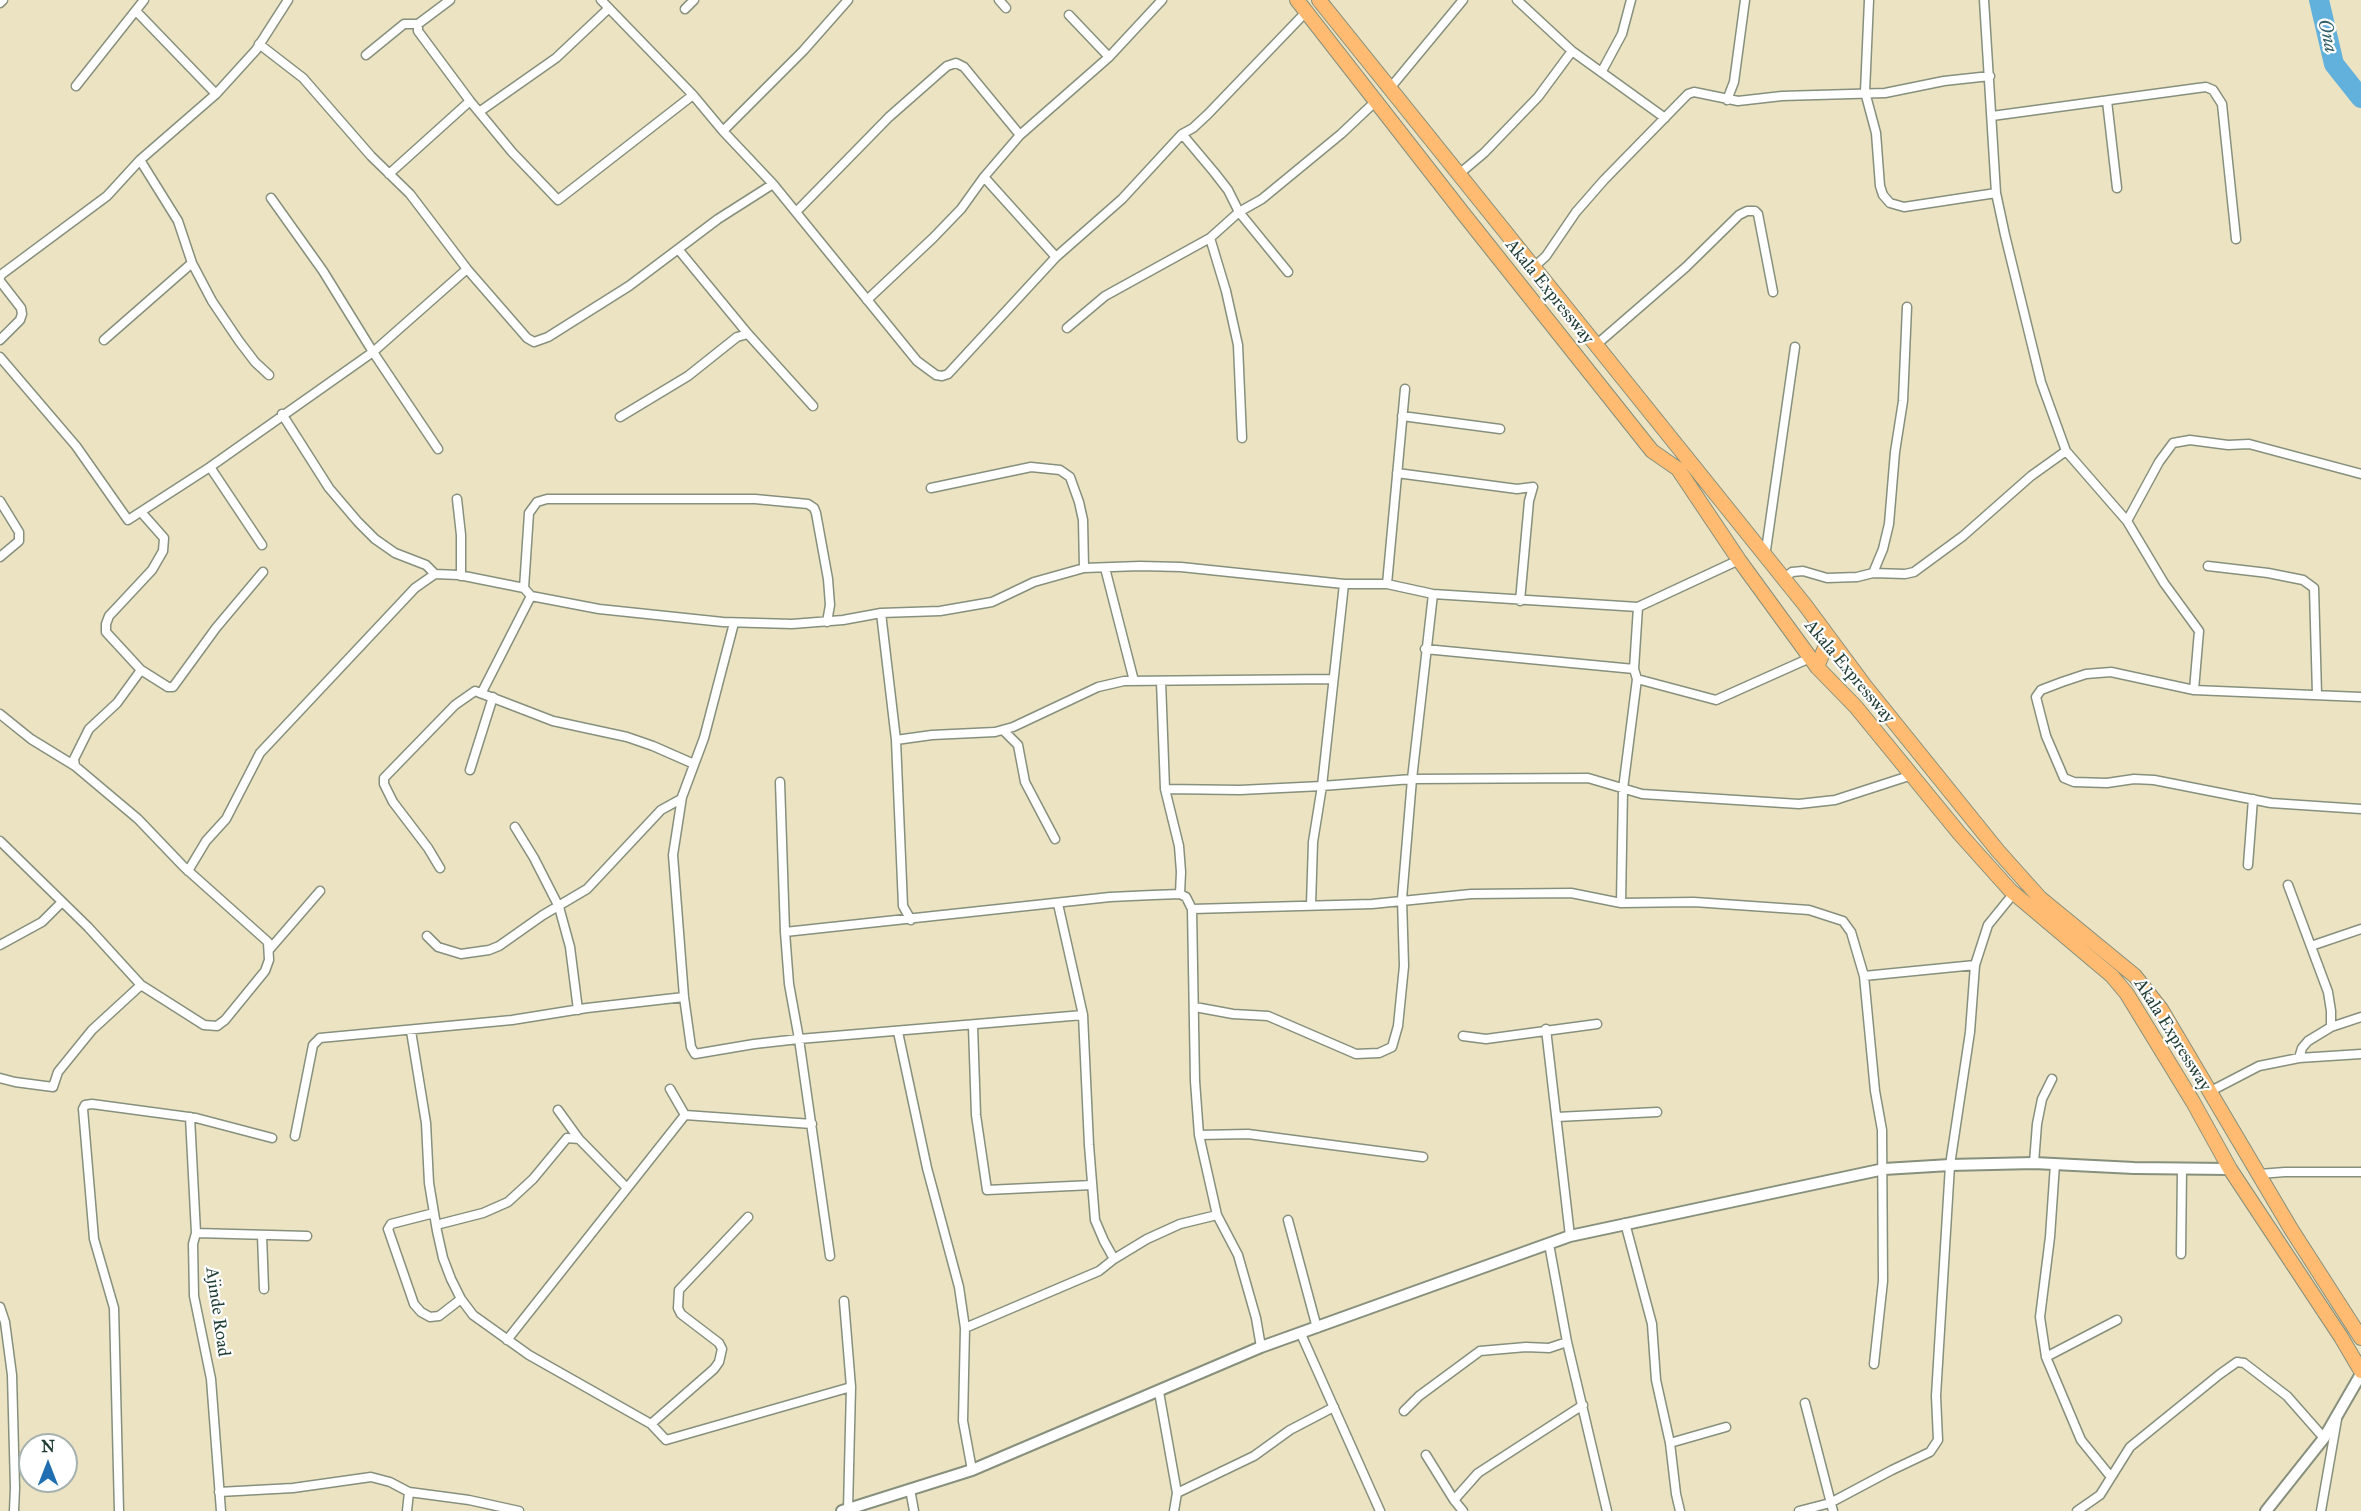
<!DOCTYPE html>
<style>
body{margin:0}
#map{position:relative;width:2361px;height:1511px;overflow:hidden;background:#ece3c3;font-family:"IM FELL Great Primer",serif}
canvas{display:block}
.north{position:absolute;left:18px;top:1433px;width:60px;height:60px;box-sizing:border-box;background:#fff;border:2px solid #a5b1ae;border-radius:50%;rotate:0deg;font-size:16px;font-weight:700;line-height:24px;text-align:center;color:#1f3d34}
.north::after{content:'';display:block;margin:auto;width:21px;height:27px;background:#1f6fb2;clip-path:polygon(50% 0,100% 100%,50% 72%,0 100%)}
</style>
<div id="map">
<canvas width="2361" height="1511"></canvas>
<div class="north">N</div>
</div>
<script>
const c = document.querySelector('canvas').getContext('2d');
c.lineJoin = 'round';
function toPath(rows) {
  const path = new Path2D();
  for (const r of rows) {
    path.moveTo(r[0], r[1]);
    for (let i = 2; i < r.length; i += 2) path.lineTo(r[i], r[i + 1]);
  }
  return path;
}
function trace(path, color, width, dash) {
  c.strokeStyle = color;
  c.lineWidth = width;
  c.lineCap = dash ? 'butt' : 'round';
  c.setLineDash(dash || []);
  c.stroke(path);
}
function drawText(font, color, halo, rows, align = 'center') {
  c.font = font + ' "IM FELL Great Primer",serif';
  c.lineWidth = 4.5;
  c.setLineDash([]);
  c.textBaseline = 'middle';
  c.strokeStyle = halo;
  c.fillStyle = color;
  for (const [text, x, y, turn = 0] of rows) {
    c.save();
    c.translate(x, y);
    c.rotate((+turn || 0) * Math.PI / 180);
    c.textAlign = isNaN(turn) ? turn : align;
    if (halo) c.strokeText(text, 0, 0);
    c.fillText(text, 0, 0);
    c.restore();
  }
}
trace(toPath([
 [2319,0,2334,64,2361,98]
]), '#62b1dc', 20);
const minor = toPath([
 [450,0,418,24,418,31,470,101,512,152,558,200,693,95],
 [601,0,693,95,723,131,773,184,917,361,936,375,942,376,948,374,1056,257,1122,199,1182,134,1193,128,1208,114,1306,12],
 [999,0,1006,8],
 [1517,0,1572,51,1665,118],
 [1869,0,1865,92,1876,133,1880,186,1883,195,1890,203,1904,207,1996,193],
 [1984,0,1996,193,2005,235,2041,382,2066,451,2127,521,2164,583,2199,631,2194,690],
 [0,3,3,0],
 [685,9,694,0],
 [136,11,216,94],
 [1069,15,1109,57],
 [259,44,303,78,371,156,410,194,467,269,527,338,534,342,548,337,629,286,718,219,773,184],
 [366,55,404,24,418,24],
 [1602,71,1622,34,1631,0],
 [76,86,144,0],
 [1391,87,1463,0],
 [1727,100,1734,82,1745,0],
 [2107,101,2117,188],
 [479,112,556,58,608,9],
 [1992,116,2198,88,2206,87,2213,90,2222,104,2236,239],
 [723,131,803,51,848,0],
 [1182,134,1214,172,1228,190,1239,212,1288,272],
 [140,160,178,221,192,263,212,301,239,341,255,362,269,375],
 [389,174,470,101],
 [1459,174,1484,153,1538,97,1572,51],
 [984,177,1056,257],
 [271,198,323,271,373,352,438,449],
 [797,211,889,117,947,66,956,63,964,67,1020,135],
 [1210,238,1226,291,1238,345,1242,438],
 [678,249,748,334,813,406],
 [1534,267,1546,256,1576,212,1604,180,1688,94,1694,92,1738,101,1782,96,1885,93,1944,81,1990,76],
 [0,277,2,274,107,196,140,160,216,94,256,50,288,0],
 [0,281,21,308,22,314,20,320,0,340],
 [867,300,933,238,961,209,984,177,1020,135,1109,57,1162,0],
 [1067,328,1105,296,1210,238,1239,212,1262,199,1341,134,1376,101],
 [104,340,192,263],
 [1596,345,1686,267,1739,215,1747,211,1755,211,1758,214,1773,292],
 [0,357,76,446,128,520,210,467,373,352,467,269],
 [282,414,329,488,358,522,375,539,395,553,426,565,435,574],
 [1402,416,1500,429],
 [620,417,688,376,737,337,748,334],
 [210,467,262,545],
 [1397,473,1517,489,1533,487,1529,501,1520,601],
 [931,488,1031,467,1060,470,1070,477,1079,502,1083,520,1084,568],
 [457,499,461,535,461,576],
 [0,501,19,532,19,541,0,557],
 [141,512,164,538,163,551,152,570,109,616,106,624,106,632,141,670,168,687,173,687,216,628,263,572],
 [2127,521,2159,462,2173,443,2190,440,2228,445,2249,444,2361,474],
 [1765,557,1795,347],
 [2208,566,2268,573,2303,580,2314,588,2317,694],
 [1105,568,1134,681],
 [1873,573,1883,549,1889,524,1895,452,1903,401,1907,307],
 [1783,579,1792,572,1803,571,1827,578,1857,577,1873,573,1905,574,1914,572,1963,536,2031,476,2066,451],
 [1387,584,1405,389],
 [524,588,529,513,537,502,547,499,755,499,808,504,814,508,816,513,828,579,830,605,827,622],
 [1638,607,1739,560],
 [881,613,896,740,903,906,911,920],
 [734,623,704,738,682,797,673,855,684,997,691,1047,695,1054,754,1044,799,1039,1083,1015],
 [1425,649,1634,669],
 [1637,679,1716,700,1810,658],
 [1161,681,1165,789,1179,846,1181,872,1180,894],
 [482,692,531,596],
 [2361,697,2194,690,2111,672,2086,674,2062,682,2041,690,2036,697,2046,736,2064,778,2074,782,2107,783,2134,779,2154,780,2271,803,2361,809],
 [0,714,31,739,75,766],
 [1003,730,1018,745,1025,782,1055,839],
 [896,740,932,735,995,732,1013,727,1098,687,1124,681,1333,679],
 [470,770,493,697],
 [780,782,785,932,789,984,799,1039,830,1256],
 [1165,789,1240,790,1322,786,1412,779,1588,778,1642,794,1799,804,1835,800,1912,775],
 [515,827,534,858,559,907,570,947,578,1010],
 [0,841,88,927,141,985,204,1025,217,1026,225,1020,265,971,269,960,268,942,184,867,138,819,75,766,74,759,89,729,117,703,141,670],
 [2248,865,2253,799],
 [440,868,428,848,393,802,384,784,384,778,455,705,475,691,553,721,627,737,653,746,694,764],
 [188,871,206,841,226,819,260,753,415,588,435,574,459,575,524,588,531,596,599,609,723,622,792,624,843,620,881,613,940,611,992,602,1034,582,1084,568,1140,566,1181,567,1344,584,1387,584,1433,594,1638,607,1634,669,1637,679,1623,789,1621,903],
 [2288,885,2328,992,2331,1011,2331,1027,2308,1041,2302,1048,2299,1058],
 [1058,904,1083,1015,1089,1145,1095,1220,1104,1241,1114,1259],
 [1311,905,1313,842,1322,786,1344,584],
 [785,932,1110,897,1153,895,1180,894,1186,897,1192,909],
 [427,936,438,947,461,954,489,950,499,946,543,915,587,889,661,810,681,799],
 [0,945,42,922,62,902],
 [2311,946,2361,929],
 [269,950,320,891],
 [1975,965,1988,925,2014,893],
 [1195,1007,1233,1014,1268,1016,1356,1054,1379,1053,1392,1047,1398,1026,1404,966,1402,899,1412,779,1433,594],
 [973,1026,976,1115,987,1190,1092,1185],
 [2331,1027,2361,1017],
 [1546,1029,1570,1236],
 [411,1031,426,1123,429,1183,437,1231,443,1258,451,1279,461,1299,473,1315,529,1355,651,1424,666,1440,851,1387],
 [898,1032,927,1168,959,1287,965,1328,963,1421,972,1470],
 [1463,1036,1486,1039,1597,1024],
 [0,1078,15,1082,53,1087,58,1072,92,1030,141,985],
 [670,1089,685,1115],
 [2209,1092,2259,1066,2299,1058,2361,1054],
 [558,1110,579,1139],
 [685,1115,812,1124],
 [190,1117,196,1233,193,1244,194,1296,211,1379,221,1511],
 [1557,1117,1657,1112],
 [1199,1135,1248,1134,1423,1157],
 [295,1136,313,1045,320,1038,512,1020,587,1008,684,997],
 [2034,1163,2037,1124,2042,1099,2052,1079],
 [2259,1174,2285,1172,2361,1172],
 [434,1213,391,1224,388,1229,414,1304,421,1312,430,1317,439,1316,461,1299],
 [1288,1220,1317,1328],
 [1625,1223,1652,1324,1656,1380,1670,1443,1676,1494,1680,1511],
 [436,1225,483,1213,508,1202,533,1179,567,1138,579,1139,627,1188],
 [196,1233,307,1236],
 [262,1235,264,1289],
 [1549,1244,1567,1342,1607,1511],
 [2181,1254,2182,1168],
 [844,1301,851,1387,848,1509],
 [0,1307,5,1322,12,1375,15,1488,14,1511],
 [965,1328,1099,1271,1114,1259,1147,1239,1180,1224,1217,1215],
 [1301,1334,1380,1511],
 [507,1340,685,1115],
 [1261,1347,1256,1318,1238,1255,1217,1215,1199,1135,1195,1081,1192,909,1372,904,1471,894,1571,893,1621,903,1694,902,1809,910,1843,921,1851,932,1864,976,1875,1091,1882,1130,1883,1281,1874,1364],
 [2046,1357,2040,1317,2050,1237,2055,1164],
 [1159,1392,1177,1493,1174,1511],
 [1805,1403,1833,1511],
 [1404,1411,1419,1396,1480,1351,1526,1347,1549,1348,1567,1342],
 [651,1424,714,1369,719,1362,722,1349,719,1343,681,1314,678,1308,679,1290,748,1217],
 [1670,1443,1726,1427],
 [1426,1455,1454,1500],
 [2111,1477,2081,1440,2046,1357,2117,1320],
 [910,1489,914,1511],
 [219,1492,293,1488,371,1477,390,1482,409,1492,469,1500,519,1511],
 [1177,1493,1254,1456,1290,1430,1334,1407],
 [119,1511,114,1308,94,1239,83,1109,85,1105,92,1104,196,1118,272,1138],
 [407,1511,409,1492],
 [1463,1511,1454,1500,1478,1473,1583,1405],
 [1799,1511,1830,1503,1892,1470,1930,1452,1938,1440,1936,1396,1950,1165,1970,1032,1975,965,1864,976],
 [2077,1511,2100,1495,2130,1447,2220,1374,2237,1362,2244,1363,2287,1396,2324,1438],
 [2321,1511,2337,1419]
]);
const tertiary = toPath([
 [842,1511,972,1470,1261,1347,1570,1236,1884,1169,1950,1165,2034,1163,2134,1168,2230,1169],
 [2266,1511,2324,1438,2361,1374]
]);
const primary = toPath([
 [1297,0,1462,212,1652,451,1678,469,1739,560,1817,667,1856,707,1959,833,2010,890,2112,976,2127,994,2193,1102,2230,1169,2341,1337,2361,1371],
 [1319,0,1805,605,1865,686,1998,851,2040,898,2135,976,2161,1009,2291,1229,2361,1338],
 [1817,667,1829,638]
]);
trace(minor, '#86907c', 11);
trace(tertiary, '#86907c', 14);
trace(primary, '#86907c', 16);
trace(minor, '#fff', 8);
trace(tertiary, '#fff', 10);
trace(primary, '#febb71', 14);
drawText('18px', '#1f3d34', '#fff', [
 ["Akala Expressway",1549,292,51],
 ["Akala Expressway",1849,672,50],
 ["Akala Expressway",2172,1035,58],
 ["Ajinde Road",217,1312,82]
]);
drawText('italic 20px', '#336066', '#fff', [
 ["Ona",2327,36,77]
]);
</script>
